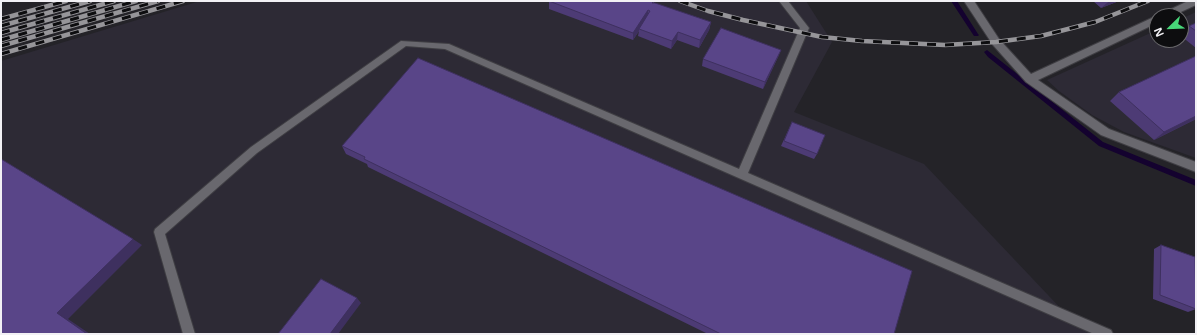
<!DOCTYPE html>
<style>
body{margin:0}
#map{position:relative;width:1197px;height:335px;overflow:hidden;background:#242328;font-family:"Noto Sans",sans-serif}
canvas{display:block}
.frame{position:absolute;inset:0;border:2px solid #f2f1f5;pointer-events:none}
.north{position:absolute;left:1149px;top:8px;width:40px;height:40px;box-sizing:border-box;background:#0d0d0f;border:1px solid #69686b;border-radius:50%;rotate:247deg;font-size:11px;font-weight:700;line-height:16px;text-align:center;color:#f2f1f5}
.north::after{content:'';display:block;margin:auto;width:14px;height:18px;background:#47d779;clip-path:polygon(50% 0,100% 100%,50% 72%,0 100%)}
</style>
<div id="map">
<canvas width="1197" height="335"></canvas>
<div class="frame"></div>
<div class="north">N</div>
</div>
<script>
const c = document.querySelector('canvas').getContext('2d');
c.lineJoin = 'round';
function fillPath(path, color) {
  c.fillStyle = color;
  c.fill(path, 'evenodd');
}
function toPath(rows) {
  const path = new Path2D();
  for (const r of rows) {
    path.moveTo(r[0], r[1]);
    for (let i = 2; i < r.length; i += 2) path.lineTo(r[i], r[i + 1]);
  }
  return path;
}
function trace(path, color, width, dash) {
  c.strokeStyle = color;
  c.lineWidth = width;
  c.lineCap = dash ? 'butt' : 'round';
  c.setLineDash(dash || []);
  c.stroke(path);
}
fillPath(toPath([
 [200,1,806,1,832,42,794,112,924,164,1066,314,1116,334,1,334,1,61],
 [1196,12,1196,158,1124,132,1092,115,1059,91,1047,80,1157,30,1157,40,1181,40,1181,19]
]), '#2d2a35');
fillPath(toPath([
 [951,1,957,1,978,34,979,35,978,36,974,36,951,1],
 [987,50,1103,142,1196,180,1196,186,1099,146,988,57,984,52,987,50]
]), '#14022f');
const service = toPath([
 [779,1,788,1,809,28,748,173,1111,330,1113,334,1094,334,445,49,406,46,257,153,165,234,195,334,183,334,154,232,155,229,251,147,401,41,449,44,739,169,800,28,779,1]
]);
const minor = toPath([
 [964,1,974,1,999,39,1031,74,1154,17,1157,16,1158,16,1157,16,1157,23,1038,80,1109,129,1196,162,1196,172,1101,135,1026,82,993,45,964,1],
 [1188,1,1196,1,1196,5,1172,16,1159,16,1161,14,1188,1]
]);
trace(service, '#3f3e43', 2);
trace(minor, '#3f3e43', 2);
fillPath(service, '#69686e');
fillPath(minor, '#69686e');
const rail = toPath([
 [680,1,708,11,743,20,822,37,862,41,945,45,996,42,1041,36,1095,22,1148,1],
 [1,19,66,1],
 [1,26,90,1],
 [1,33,114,1],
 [1,40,136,1],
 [1,46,158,1],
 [1,54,183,1]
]);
trace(rail, '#969599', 4.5);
trace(rail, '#0d0d0f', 3, [9]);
fillPath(toPath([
 [549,1,654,1,654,3,711,22,709,30,699,48,677,40,671,49,638,36,639,31,633,40,549,9],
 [1093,1,1119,1,1101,8],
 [1196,23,1196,48,1181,36,1181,33,1189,26],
 [781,50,778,57,763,89,702,66,703,59],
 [1196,56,1196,119,1154,140,1110,101,1119,92],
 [792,122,817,154,814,159,781,146],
 [342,146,894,334,708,334,368,167,367,164,346,154],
 [1161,245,1196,309,1188,312,1153,299,1154,249]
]), '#4d3b75');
fillPath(toPath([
 [1110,1,1119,1,1101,8,1107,3],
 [648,10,648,17,639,29,639,31,633,40,633,33],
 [711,22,709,30,699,48,700,40],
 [678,32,677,40,671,49,672,41],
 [781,50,778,57,763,89,765,82],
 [1196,116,1196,119,1154,140,1164,132],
 [133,239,142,245,68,319,90,334,87,334,57,313],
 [357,298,361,303,338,334,330,334]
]), '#3e305f');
const building = toPath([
 [549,1,654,1,652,3,655,3,711,22,700,40,678,32,672,41,639,29,650,11,648,10,633,33,549,1],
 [1196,23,1196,31,1189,26,1196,23],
 [721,28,781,50,765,82,703,59,721,28],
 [1196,56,1196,116,1164,132,1119,92,1196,56],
 [418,58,912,271,894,334,721,334,364,159,365,157,342,146,418,58],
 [792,122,825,135,817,154,784,141,792,122],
 [1,159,133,239,57,313,87,334,1,334,1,159],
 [1161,245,1195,257,1196,309,1160,295,1161,245],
 [321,279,357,298,330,334,278,334,321,279]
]);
fillPath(building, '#594588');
trace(building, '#3e305f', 1);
</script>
